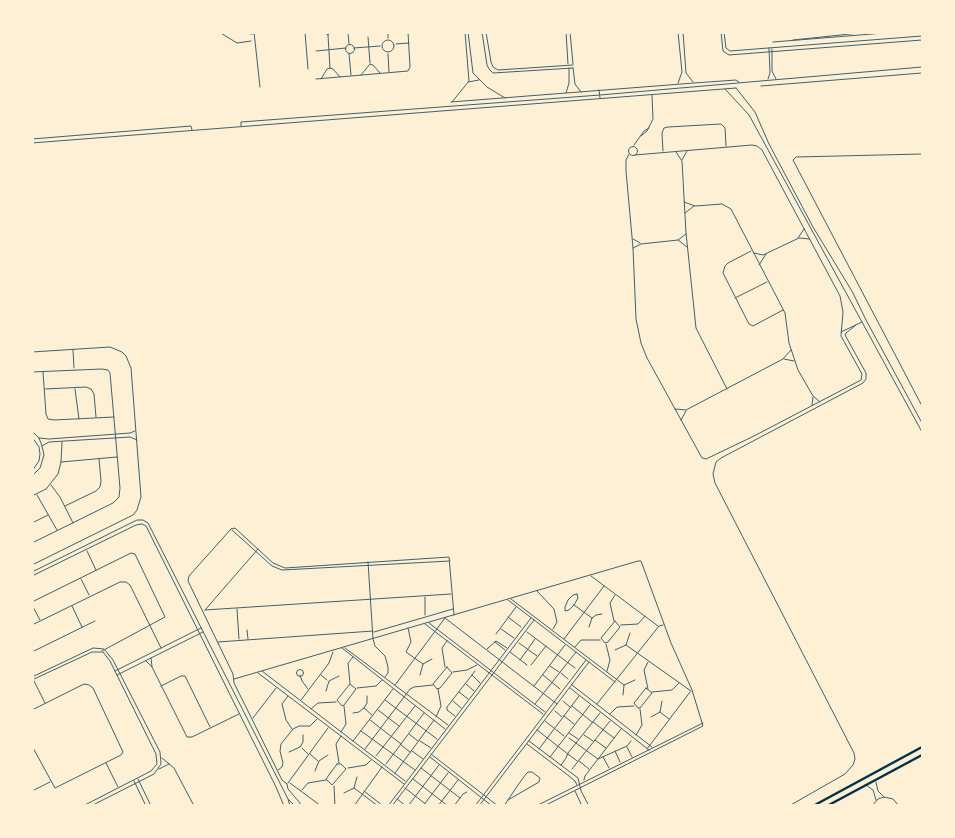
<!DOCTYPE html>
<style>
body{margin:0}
#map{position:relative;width:955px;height:838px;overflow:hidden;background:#fdf0d5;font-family:Roboto,sans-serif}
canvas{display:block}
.frame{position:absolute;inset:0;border:34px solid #fdf0d5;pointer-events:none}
</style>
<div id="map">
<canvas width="955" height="838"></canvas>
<div class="frame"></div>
</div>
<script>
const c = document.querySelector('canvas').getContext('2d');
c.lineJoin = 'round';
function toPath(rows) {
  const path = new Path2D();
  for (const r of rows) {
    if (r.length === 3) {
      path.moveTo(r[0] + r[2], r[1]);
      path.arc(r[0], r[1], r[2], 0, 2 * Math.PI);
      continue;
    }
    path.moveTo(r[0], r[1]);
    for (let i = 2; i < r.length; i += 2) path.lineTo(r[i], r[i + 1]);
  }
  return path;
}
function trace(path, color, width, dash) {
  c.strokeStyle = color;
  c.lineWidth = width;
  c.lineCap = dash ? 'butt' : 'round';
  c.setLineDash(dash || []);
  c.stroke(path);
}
trace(toPath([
 [219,32,237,43,251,41],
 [250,32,250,34,274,32],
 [254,32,260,87],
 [305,32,308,69],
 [324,32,328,35,331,32],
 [348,32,349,44],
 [468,32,473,73,487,87,505,98],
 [482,32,487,65,489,69,493,73,573,68],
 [486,32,491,62,493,67,498,70,573,65],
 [566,32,568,64],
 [570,32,573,64],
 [683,32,686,73,693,82],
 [721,32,723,51,729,55,922,40],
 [724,32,726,48,730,51,922,36],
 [328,35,330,68],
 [368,37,370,63],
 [388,38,388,32],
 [388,46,6],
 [793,40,869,32],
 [773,42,897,32],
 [396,44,409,43],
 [350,49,4.5],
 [354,48,380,46],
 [772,49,772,71,776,79],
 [316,51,346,48],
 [349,54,351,75],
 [388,54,389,72],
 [573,68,575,84,581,92],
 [361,75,370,64,373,65,380,73],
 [316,79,408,71,410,67,408,32],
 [321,79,327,69,330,68,333,69,340,77],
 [768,79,770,73,769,48],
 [468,82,479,80],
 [678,83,682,72,678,32],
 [736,88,755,112,769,144,813,227,853,293,866,320,922,423],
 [725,89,749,115,922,432],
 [566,93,569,83,569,68],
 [451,102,694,83,736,80,739,82],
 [452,102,469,81,465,32],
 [641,136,647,131,653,119,652,95],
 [634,145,644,131,649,128],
 [633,151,4.5],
 [663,151,662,133,664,128,668,127,721,124,725,128,726,146],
 [676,152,682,161,686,233,696,328,727,389],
 [629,154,626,160,626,171,633,248,636,319,641,343,647,358,702,458,706,459,754,436,861,380,862,374,841,336,843,312,840,296,762,150,757,146,752,145,635,155],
 [922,154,796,157,793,160,922,406],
 [682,160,687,151],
 [684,202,695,206,722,204,731,209,785,313,789,343,798,370,813,396,820,402],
 [685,213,694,206],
 [798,238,804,229],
 [633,239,640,243],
 [678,240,687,247],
 [633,248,641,244,678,240,686,234],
 [751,251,728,263,725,266,723,273,749,324,753,326,783,310],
 [754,253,763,255,799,238,810,239],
 [759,265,766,254],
 [735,298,767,282],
 [841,332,862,322],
 [73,350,74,368],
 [32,352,110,347,122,352,126,356,131,368,141,497,137,510,133,515,32,565],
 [784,359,794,361],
 [32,372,102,369,108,370,110,373,120,488,119,497,113,503,32,543],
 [43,372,46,414,48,419,54,420,114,417],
 [45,389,86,387,91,389,94,394,96,417],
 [75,389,79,419],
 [812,405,813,397],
 [675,409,686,410,783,359,791,350],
 [681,420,686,411],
 [32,431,39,438,42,446,44,455,40,468,32,476],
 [32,437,39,447,40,454,39,461,32,471],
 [39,438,49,439,130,433,135,431],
 [42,446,49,442,130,437,137,440],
 [61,462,117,457],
 [51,485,60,497,73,523],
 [37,495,57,530],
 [32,496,46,489,58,474,61,462,62,442],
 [65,506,96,491,100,487,101,481,99,459],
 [32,523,48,515],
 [231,529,189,576,188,581,233,674,234,683,246,707,282,780,287,784,288,789,300,803,300,806],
 [231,529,235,528,273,563,285,568,449,557,454,615],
 [232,530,272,566,282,570,450,561],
 [87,551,96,570],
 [368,562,373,639,375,646,385,656,388,667,388,673,385,677],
 [32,572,137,520,143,520,148,523,288,799,290,806],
 [32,576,136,525,142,524,146,526,276,787,284,806],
 [591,576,658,626],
 [81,579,89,595],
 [537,591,554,609,557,622,553,629],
 [577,594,578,598,574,605,569,610,565,611,565,607,568,600,573,595,577,594],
 [425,597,425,615],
 [511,599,624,685],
 [508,600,615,682],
 [32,602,131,553,135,554,165,617,102,651],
 [32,605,40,620],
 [574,605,592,618],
 [72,606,82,627],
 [237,609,239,639],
 [205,610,451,594],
 [205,610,258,549],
 [508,617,521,627],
 [614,621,610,603,615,595],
 [615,621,620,627,608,642,605,643,601,638,615,621],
 [429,623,545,712],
 [425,624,543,714],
 [32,625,120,582,126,582,130,585,161,648],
 [621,625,638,624,645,616],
 [589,627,592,618,596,615,602,614],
 [408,628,411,642,406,652,423,664],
 [501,629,514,638],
 [247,630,248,639],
 [374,632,453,609],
 [527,632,575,668],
 [496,634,516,607],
 [564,639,604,586],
 [218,642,373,631],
 [495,642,505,650],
 [519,643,537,656],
 [606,644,610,660,607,671],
 [626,645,691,691],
 [575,647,581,640,600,640],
 [342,648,445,729],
 [345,648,448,725],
 [487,649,496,641,507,648],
 [615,650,626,645,630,633],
 [32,652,95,621],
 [510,652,527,665],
 [151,658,152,667,187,737,192,737,239,714],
 [520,660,535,639],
 [146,661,152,667],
 [648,662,644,670,648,689],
 [531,665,546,646],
 [550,666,559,672],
 [445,667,442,648,447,641],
 [447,667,452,673,440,688,437,689,433,684,447,667],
 [300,673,3.5],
 [115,671,201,628],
 [262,671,405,781],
 [453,672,467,670,477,665],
 [258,673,404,784],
 [561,673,568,679],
 [117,675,203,632],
 [300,675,302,681,308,689],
 [321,675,327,680],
 [420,675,423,664,432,659],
 [472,675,480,683],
 [543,675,560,689],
 [32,677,93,648,104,649,113,660,160,752,161,764,154,774,91,806],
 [32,677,45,703],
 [234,679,638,561,641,561,671,643,692,690,703,726,544,806],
 [32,680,92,652,103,652,110,661,156,754,157,764,151,771,83,806],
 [350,683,348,663,353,657],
 [350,684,356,689,344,705,342,706,337,700,350,684],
 [466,684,474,691],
 [395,685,445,618,557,704],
 [572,685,652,747],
 [161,686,181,676,185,676,210,727],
 [534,686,565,645],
 [357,688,376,686,382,680],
 [570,688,649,750],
 [646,688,652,693,640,708,638,708,634,703,646,688],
 [326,691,329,681,339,676],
 [459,692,468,699],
 [652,692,672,690,679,683],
 [623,695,624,685,635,680],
 [288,696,282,704,286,720,292,729],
 [301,700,329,663,333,652],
 [385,700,437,739],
 [453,701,461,708],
 [563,701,570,707],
 [535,704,576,652],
 [597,704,659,626,663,625],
 [572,706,592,722],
 [364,708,372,715],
 [311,709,318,703,336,702],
 [32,710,84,684,89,685,93,688,123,752,121,755,55,788,32,746],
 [378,710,399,726],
 [555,711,562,717],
 [660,712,669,719],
 [353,713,359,712,364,708,367,703,367,696],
 [610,714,617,707,634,706],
 [455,716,447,710,447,707,475,671],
 [564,716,574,724],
 [436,717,441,706,438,689],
 [651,717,660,712,662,701],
 [253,718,276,688],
 [370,720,401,744],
 [545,721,564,736],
 [593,722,614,738],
 [537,730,577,761],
 [361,731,415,770],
 [341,732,346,724,344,706],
 [569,733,578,739],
 [409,734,418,741],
 [584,735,593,741],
 [636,735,642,725,640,709],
 [569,738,598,759,627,746,631,741],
 [595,740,606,748],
 [353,741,393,689],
 [420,741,431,748],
 [529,741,578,778,581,791,589,806],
 [527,744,569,776,575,781,577,785],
 [401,745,410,752],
 [627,747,632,757],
 [302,748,308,754],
 [365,749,410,689,414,687,433,685],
 [539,749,579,696],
 [647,749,690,692],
 [412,751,423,759],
 [615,751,620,762],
 [289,752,300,747,303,742,303,735],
 [310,754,318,761],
 [431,754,498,806],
 [376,756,415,706],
 [430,757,492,806],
 [550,757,590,705],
 [603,757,609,768],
 [162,758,174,768,193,804,196,806],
 [579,761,589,769],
 [106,763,118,787],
 [339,763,336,744,341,736],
 [337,764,341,764,346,769,332,785,326,779,337,764],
 [386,764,424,713],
 [561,765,566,758,568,753,600,713],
 [348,768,366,765,371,760],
 [421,768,460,798],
 [159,769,169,764],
 [572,769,610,721],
 [278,770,282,767,283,763,280,751,281,744,293,729,299,726,310,726,317,719],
 [315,771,319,761,328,755],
 [395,773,434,720],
 [138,779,151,806],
 [413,779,448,806],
 [584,780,585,776,621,729],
 [134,781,146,806],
 [288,783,328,728],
 [290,783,321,806],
 [334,786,335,806],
 [354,788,378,806],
 [405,788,428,806],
 [302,790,308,783,326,780],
 [32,791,50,782],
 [364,791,383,806],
 [575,791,582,806],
 [344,793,354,788,357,777],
 [288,799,295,806],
 [397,799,406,806],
 [354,806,382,767],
 [388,806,531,618],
 [392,806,534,620],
 [408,806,439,765],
 [423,806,448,773],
 [438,806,458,780],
 [454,806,463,794,467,792],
 [475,806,586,660],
 [479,806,589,662],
 [504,806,518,785,526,774,528,772,532,772,540,778,539,782,508,800],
 [536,806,703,723],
 [789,806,845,774,853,765,855,759,854,753,715,483,713,474,716,462,721,458,863,383,866,379,866,373,845,335,846,333,856,325]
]), '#3f606c', 1);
trace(toPath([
 [761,86,922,73],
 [599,90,600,98],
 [241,126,241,122,600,95,922,67],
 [32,139,191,126,192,130],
 [32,143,736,88],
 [876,782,878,791,884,797],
 [866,785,873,790,876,800],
 [872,806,878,799,884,797,893,799,899,806]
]), '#3f606c', 1);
trace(toPath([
 [813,806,922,747],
 [827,806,922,755]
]), '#003049', 2.5);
</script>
